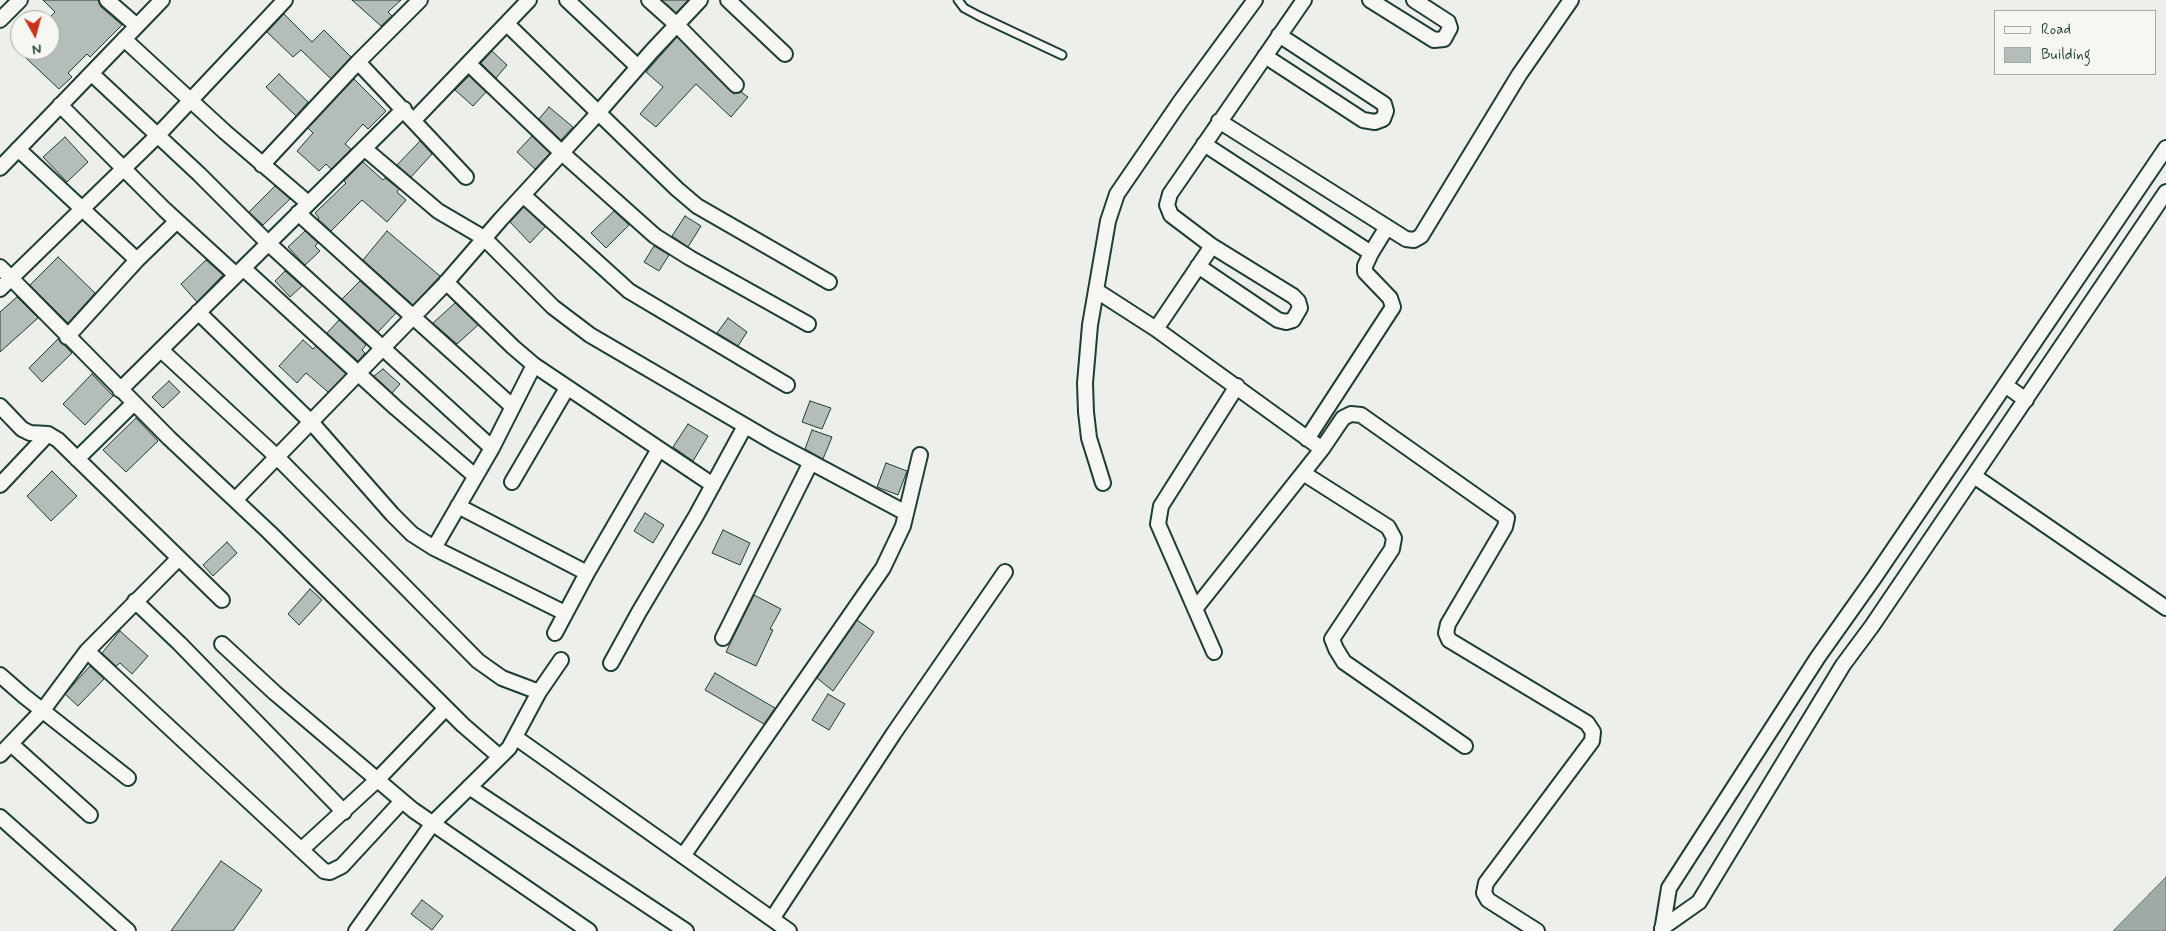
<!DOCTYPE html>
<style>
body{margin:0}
#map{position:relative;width:2166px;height:931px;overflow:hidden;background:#edefea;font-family:Mynerve,sans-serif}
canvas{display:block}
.legend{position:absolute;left:1994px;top:10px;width:162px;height:65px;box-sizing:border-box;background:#f6f6f2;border:1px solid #a0aca6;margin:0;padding:6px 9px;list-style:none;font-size:15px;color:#1f3d34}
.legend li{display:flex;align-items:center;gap:10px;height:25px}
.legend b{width:25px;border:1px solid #a0aca6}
.north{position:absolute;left:10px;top:10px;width:50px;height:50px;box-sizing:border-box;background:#f6f6f2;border:1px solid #a0aca6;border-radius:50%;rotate:173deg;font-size:14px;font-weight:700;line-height:20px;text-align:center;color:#1f3d34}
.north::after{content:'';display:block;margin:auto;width:18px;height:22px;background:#c8321e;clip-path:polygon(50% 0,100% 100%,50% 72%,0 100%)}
</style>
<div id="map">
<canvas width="2166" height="931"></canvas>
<ul class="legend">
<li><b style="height:6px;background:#f6f6f2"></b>Road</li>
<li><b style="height:14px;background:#b4bdb8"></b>Building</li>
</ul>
<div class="north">N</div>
</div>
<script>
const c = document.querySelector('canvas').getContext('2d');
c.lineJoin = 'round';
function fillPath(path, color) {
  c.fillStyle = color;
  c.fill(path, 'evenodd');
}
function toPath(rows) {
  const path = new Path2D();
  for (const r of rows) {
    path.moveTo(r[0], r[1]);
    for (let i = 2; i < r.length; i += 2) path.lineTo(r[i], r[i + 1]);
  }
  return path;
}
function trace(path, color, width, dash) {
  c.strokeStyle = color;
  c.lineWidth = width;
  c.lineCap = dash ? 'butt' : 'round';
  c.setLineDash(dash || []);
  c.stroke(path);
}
const water = toPath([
 [2166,877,2166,931,2113,931,2166,877]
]);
fillPath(water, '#9faaa4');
trace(water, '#6c7e77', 1);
const building = toPath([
 [43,0,98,0,101,7,122,25,90,57,87,54,68,73,72,77,59,89,26,58,34,50,50,50,50,17,55,12,43,0],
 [352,0,401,0,388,12,392,16,381,26,352,0],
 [662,0,688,0,676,13,662,0],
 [284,14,312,42,324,30,351,57,331,79,301,50,293,57,267,32,284,14],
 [677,37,730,91,734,94,741,92,748,97,731,117,696,84,656,127,640,114,663,87,646,72,677,37],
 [492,51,507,65,496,78,481,63,492,51],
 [279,74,308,102,296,116,266,87,279,74],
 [469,76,486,92,473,106,455,90,469,76],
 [354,79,386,111,368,129,363,124,345,144,351,149,331,169,326,164,319,171,297,151,313,133,308,128,354,79],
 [549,107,573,127,561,140,539,119,549,107],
 [532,136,550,153,535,169,517,152,532,136],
 [65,137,88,162,67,182,43,157,65,137],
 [420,141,432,154,411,177,397,165,420,141],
 [363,162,383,180,385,178,399,189,397,192,406,200,387,222,362,200,331,231,318,219,319,218,315,213,346,183,344,181,363,162],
 [275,186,290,199,263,225,249,212,275,186],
 [524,207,545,227,530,243,510,222,524,207],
 [614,211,629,225,606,248,591,233,614,211],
 [685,216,701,226,688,247,672,236,685,216],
 [305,231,318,243,315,246,320,251,305,265,288,247,305,231],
 [387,231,440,276,413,305,363,260,387,231],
 [654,246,669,255,659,271,644,262,654,246],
 [58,257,95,293,68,323,30,285,58,257],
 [206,260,223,275,197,302,181,284,206,260],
 [285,271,302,286,290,297,275,281,285,271],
 [360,281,396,313,378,332,342,299,360,281],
 [17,297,38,318,0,352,0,312,17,297],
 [455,303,478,325,457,344,433,323,455,303],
 [728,318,747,332,738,346,717,333,728,318],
 [339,320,366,345,362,350,365,353,358,361,327,333,339,320],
 [58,339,72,353,42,382,29,368,58,339],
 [303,340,313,349,316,346,346,374,328,392,306,373,297,383,279,366,303,340],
 [383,369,400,384,392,393,374,376,383,369],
 [92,374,113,396,85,425,63,404,92,374],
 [169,381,180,392,163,408,152,397,169,381],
 [810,401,831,408,822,429,802,422,810,401],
 [136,418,158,441,126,472,103,450,136,418],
 [688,424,708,436,693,461,673,447,688,424],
 [812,430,832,437,823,459,805,449,812,430],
 [886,463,907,471,898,495,877,487,886,463],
 [52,471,77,496,51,521,27,496,52,471],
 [645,513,664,525,653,543,634,531,645,513],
 [723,530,750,543,740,565,712,553,723,530],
 [227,542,237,553,213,576,203,565,227,542],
 [310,589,322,600,299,625,288,614,310,589],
 [754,595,781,609,770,629,773,630,756,666,726,652,754,595],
 [857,620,874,632,833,691,817,678,857,620],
 [120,631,148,656,132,674,120,663,116,666,102,653,120,631],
 [90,666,104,679,78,706,65,694,90,666],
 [715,673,775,708,764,724,705,690,715,673],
 [828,694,845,704,829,730,812,720,828,694],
 [221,861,262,890,233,931,171,931,221,861],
 [422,900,443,916,432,930,411,914,422,900]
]);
fillPath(building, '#b4bdb8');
trace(building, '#1f3d34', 1);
const service = toPath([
 [958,0,964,8,979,16,1062,55]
]);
const minor = toPath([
 [107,0,137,26],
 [567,0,638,67],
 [649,0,677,25,736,85],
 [728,0,785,54],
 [1370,0,1434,40,1444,39,1450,28,1448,22,1414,0],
 [0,20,20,0],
 [507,24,677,189,697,206,829,282],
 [124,39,225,132,308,203],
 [1265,56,1363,120,1375,122,1383,119,1386,111,1384,104,1279,35],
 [358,62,466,177],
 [469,64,562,153,655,236,690,258,808,324],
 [92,74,199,174,268,243,492,448],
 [60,105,165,210,236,275],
 [414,120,529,0],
 [1219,121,1406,239,1414,240,1421,236,1519,75,1571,0],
 [1204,144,1371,253,1387,227],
 [18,149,137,260],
 [365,149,438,211,484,238,553,307,590,335,773,442,906,513],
 [262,165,358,62,420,0],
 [0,168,162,0],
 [523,195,629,291,787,385],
 [298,213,513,407],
 [1198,266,1278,320,1286,322,1293,320,1300,308,1298,301,1293,296,1212,246],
 [0,267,169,438,269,532,463,725,500,757],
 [243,268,396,408,475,476],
 [446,282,513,347,534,365,713,485],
 [0,289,157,136,285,0],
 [1097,291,1156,329,1322,449,1343,418,1351,414,1361,415,1507,518,1505,527,1448,624,1446,633,1449,640,1587,723,1593,732,1592,741,1486,883,1484,893,1488,900,1537,931],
 [198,312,312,423,392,514,412,534,434,548,565,613],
 [1156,329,1212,246,1171,215,1167,205,1170,194,1304,0],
 [67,337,137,260,177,221],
 [161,350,277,457,478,661,502,678,539,692],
 [2005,385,2026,400],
 [120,390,404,109],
 [0,406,22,429,30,433,48,434,58,440,222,600],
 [1307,439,1393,307,1390,298,1365,272,1365,266,1371,253],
 [77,459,134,403],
 [1303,473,1322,449],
 [1974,476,2166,608],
 [512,482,567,388],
 [1103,483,1089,438,1086,412,1085,383,1090,325,1108,221,1117,194,1180,102,1255,0],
 [0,485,48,434],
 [235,500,443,286,501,219,591,121,652,51,700,0],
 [458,506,587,573],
 [434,548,492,448,534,365],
 [135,601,180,644,344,812],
 [1195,609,1303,473,1388,527,1394,538,1392,549,1332,639,1336,649,1344,662,1465,746],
 [555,633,587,573,659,449],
 [723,638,811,462],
 [222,644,275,693,413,810,589,931],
 [87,651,324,871,330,872,342,866,402,801],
 [1214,652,1158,524,1161,506,1237,386],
 [611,663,639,612,696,516,745,426],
 [0,675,24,696,128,778],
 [515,737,789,931],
 [11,744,90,815],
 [0,755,43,710,87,651,179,558],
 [469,787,686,931],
 [0,817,128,931],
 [301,850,377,780,446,708],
 [683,856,883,568,903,526,920,455],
 [772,919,894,733,1005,572],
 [1662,928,1699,902,1843,665,1872,626,2166,192],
 [356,931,433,823,509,748,539,692,561,660],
 [1662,931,1669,888,1818,657,1874,578,2166,148]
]);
trace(service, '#1f3d34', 11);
trace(minor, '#1f3d34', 18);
trace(service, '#f6f6f2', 7);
trace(minor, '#f6f6f2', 14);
</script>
